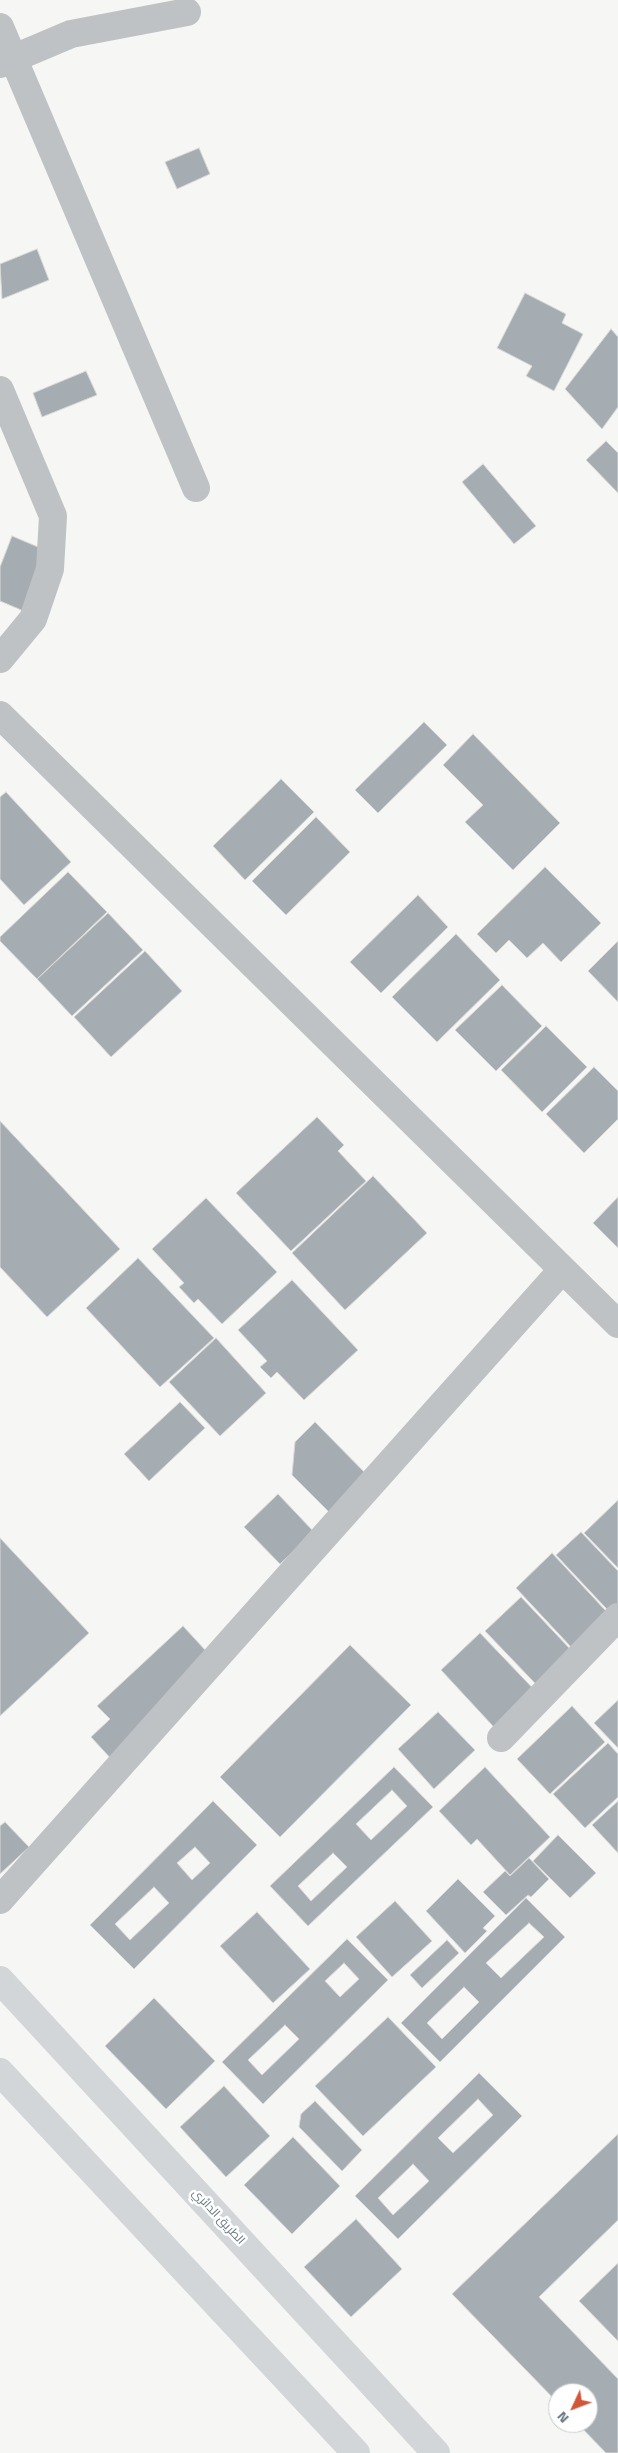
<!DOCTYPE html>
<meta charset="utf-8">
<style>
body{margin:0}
#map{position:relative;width:618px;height:2453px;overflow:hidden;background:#f6f6f4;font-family:"Titillium Web",sans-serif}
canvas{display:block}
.north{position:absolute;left:548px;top:2383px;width:50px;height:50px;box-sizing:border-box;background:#fff;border:1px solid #c3c9cd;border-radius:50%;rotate:227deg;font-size:14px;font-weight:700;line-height:20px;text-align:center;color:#687781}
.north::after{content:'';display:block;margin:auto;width:18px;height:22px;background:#d15538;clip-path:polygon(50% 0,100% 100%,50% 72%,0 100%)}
</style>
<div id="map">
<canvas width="618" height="2453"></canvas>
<div class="north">N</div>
</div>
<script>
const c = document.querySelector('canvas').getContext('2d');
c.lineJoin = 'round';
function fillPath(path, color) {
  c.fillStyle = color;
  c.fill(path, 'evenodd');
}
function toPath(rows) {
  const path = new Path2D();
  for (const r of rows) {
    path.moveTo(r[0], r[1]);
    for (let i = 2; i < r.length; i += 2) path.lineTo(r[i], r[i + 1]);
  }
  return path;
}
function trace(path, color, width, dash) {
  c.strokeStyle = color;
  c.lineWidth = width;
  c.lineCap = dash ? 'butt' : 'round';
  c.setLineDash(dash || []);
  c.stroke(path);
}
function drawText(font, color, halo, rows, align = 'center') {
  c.font = font + ' "Titillium Web",Cairo,sans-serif';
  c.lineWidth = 5;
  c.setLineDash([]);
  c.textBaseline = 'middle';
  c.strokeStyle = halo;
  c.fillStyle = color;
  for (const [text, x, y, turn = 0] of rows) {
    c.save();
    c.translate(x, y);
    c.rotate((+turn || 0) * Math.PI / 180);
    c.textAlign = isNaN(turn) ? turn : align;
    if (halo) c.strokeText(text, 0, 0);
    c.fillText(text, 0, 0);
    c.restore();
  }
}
const building = toPath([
 [199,148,210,174,177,189,165,162,199,148],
 [37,249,49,280,2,299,0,264,37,249],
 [525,293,566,314,562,323,583,334,554,391,526,376,532,366,497,348,525,293],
 [611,329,618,337,618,407,602,429,565,389,611,329],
 [86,371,97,395,42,417,33,393,86,371],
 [606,441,618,453,618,493,586,460,606,441],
 [483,464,536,526,514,544,462,482,483,464],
 [12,536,57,555,33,615,0,601,0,567,12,536],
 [424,722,447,745,378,813,355,790,424,722],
 [473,734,560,823,513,870,465,822,483,805,443,765,473,734],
 [281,779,314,812,245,880,213,846,281,779],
 [6,792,71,862,24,905,0,879,0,797,6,792],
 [316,817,350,852,286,915,252,881,316,817],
 [545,867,601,923,561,962,543,943,527,958,509,940,496,953,477,934,545,867],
 [68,872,107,912,37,979,0,941,0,937,68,872],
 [418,895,448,927,381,993,350,962,418,895],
 [108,913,143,950,72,1016,37,979,108,913],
 [456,934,500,980,437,1042,392,997,456,934],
 [618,941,618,1002,588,971,618,941],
 [145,951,182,991,111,1057,74,1017,145,951],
 [502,985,542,1026,496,1071,455,1030,502,985],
 [546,1026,587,1067,542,1112,501,1070,546,1026],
 [594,1067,618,1091,618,1119,584,1153,546,1114,594,1067],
 [317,1117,344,1145,338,1151,366,1181,291,1251,236,1193,317,1117],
 [0,1121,120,1249,47,1317,0,1267,0,1121],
 [373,1176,427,1233,345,1310,292,1253,373,1176],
 [618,1197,618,1248,593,1223,618,1197],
 [206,1198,277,1272,222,1324,198,1299,194,1303,179,1287,184,1283,152,1249,206,1198],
 [138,1258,214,1338,160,1387,86,1308,138,1258],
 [292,1280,358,1350,304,1400,277,1372,271,1378,260,1367,267,1361,238,1330,292,1280],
 [216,1338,266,1393,220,1436,169,1382,216,1338],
 [180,1402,205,1428,149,1481,124,1454,180,1402],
 [315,1422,377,1485,339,1522,292,1475,295,1442,315,1422],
 [278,1494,314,1532,280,1564,244,1527,278,1494],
 [618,1500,618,1568,584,1533,618,1500],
 [581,1532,618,1571,618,1621,556,1555,581,1532],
 [0,1538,89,1633,0,1716,0,1538],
 [552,1553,618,1624,585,1662,516,1588,552,1553],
 [521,1597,588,1668,552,1701,485,1631,521,1597],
 [183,1626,218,1664,114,1762,91,1737,110,1719,97,1706,183,1626],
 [480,1633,544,1700,504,1738,441,1670,480,1633],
 [350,1645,411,1705,280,1837,220,1777,350,1645],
 [618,1700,618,1748,594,1723,618,1700],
 [572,1706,605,1742,550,1794,517,1759,572,1706],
 [438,1712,475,1750,434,1789,398,1749,438,1712],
 [608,1743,618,1754,618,1797,585,1828,553,1794,608,1743],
 [394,1767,433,1807,308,1926,270,1886,394,1767],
 [392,1790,407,1806,371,1840,356,1824,392,1790],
 [333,1853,347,1867,311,1901,298,1886,333,1853],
 [485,1767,550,1837,510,1875,477,1839,471,1845,439,1811,485,1767],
 [213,1801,257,1845,134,1969,90,1925,213,1801],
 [195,1847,210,1863,192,1880,177,1863,195,1847],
 [154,1887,169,1903,130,1940,115,1924,154,1887],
 [618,1801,618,1853,592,1825,618,1801],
 [5,1822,29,1847,0,1874,0,1826,5,1822],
 [558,1835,596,1873,570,1898,533,1861,558,1835],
 [529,1858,549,1879,531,1897,528,1895,506,1915,483,1892,505,1871,510,1876,529,1858],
 [458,1879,495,1916,483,1928,487,1931,465,1953,426,1911,458,1879],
 [526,1898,565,1937,440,2062,401,2023,526,1898],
 [529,1923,544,1937,501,1978,486,1963,529,1923],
 [464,1987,479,2002,442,2039,427,2023,464,1987],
 [395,1901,432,1941,392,1977,356,1937,395,1901],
 [257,1912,310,1969,273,2003,220,1946,257,1912],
 [347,1939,388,1980,263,2104,222,2062,347,1939],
 [344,1963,359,1979,340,1997,325,1981,344,1963],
 [285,2025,299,2039,262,2075,248,2060,285,2025],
 [447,1940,459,1953,422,1988,410,1975,447,1940],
 [154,1998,215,2061,166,2109,105,2046,154,1998],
 [388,2017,436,2067,363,2136,315,2086,388,2017],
 [479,2073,522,2116,398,2239,355,2196,479,2073],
 [478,2099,493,2115,453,2153,438,2138,478,2099],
 [413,2164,429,2181,393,2215,378,2198,413,2164],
 [224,2086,270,2136,226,2177,180,2127,224,2086],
 [315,2101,362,2150,342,2171,299,2127,301,2114,315,2101],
 [618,2134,618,2220,539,2297,618,2379,618,2453,606,2453,577,2423,588,2423,588,2393,558,2393,558,2403,452,2294,618,2134],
 [293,2137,340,2186,292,2234,244,2185,293,2137],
 [356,2219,402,2269,351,2317,304,2267,356,2219],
 [618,2263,618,2341,579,2301,618,2263]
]);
fillPath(building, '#a6adb2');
trace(building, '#d8d8d6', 1);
trace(toPath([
 [0,27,196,488],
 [0,64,71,34,187,12],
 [0,390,53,516,50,569,33,619,0,659],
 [501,1738,618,1617],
 [0,1900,562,1270]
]), '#bec2c5', 28);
trace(toPath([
 [0,715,618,1324]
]), '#bec2c5', 28);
trace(toPath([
 [0,1980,436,2453],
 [0,2072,356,2453]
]), '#d2d6d9', 28);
drawText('12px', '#687781', '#fff', [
 ["الطريق الدائري",218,2217,47]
]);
</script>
